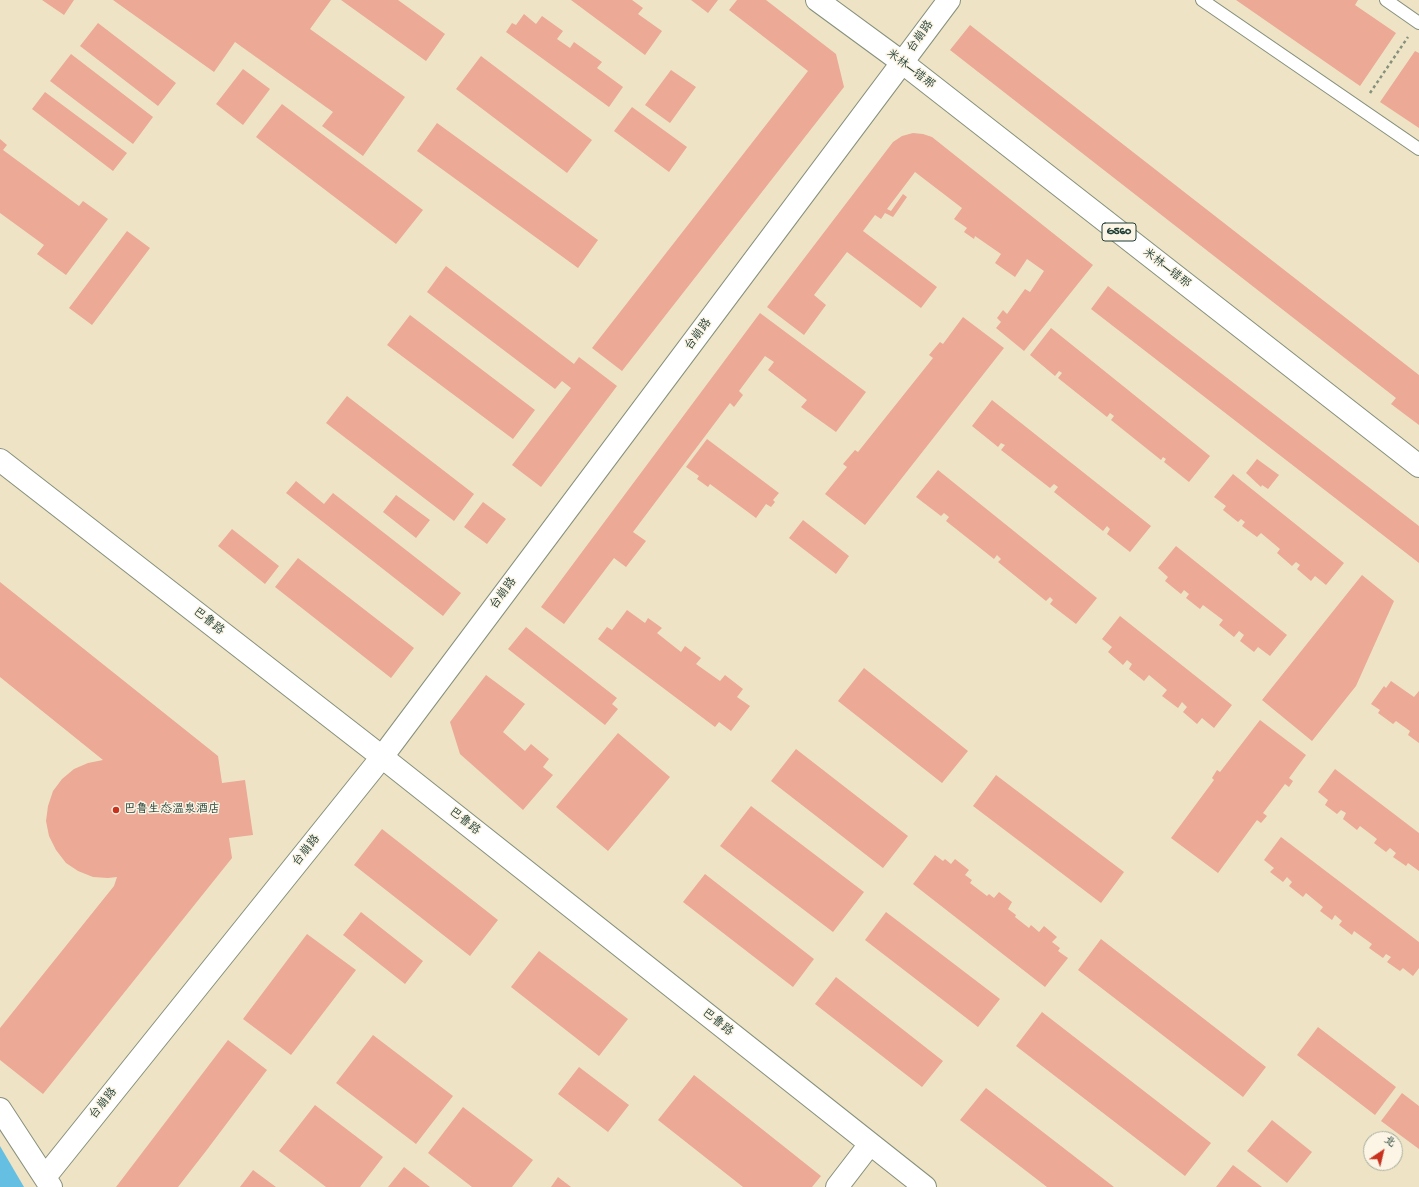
<!DOCTYPE html>
<meta charset="utf-8">
<style>
body{margin:0}
#map{position:relative;width:1419px;height:1187px;overflow:hidden;background:#eee4c5;font-family:"Gochi Hand","LXGW WenKai TC",sans-serif}
canvas{display:block}
.north{position:absolute;left:1363px;top:1131px;width:40px;height:40px;box-sizing:border-box;background:#fcf5e5;border:1px solid #a4ab9e;border-radius:50%;rotate:35deg;font-size:11px;font-weight:700;line-height:16px;text-align:center;color:#1f3d34}
.north::after{content:'';display:block;margin:auto;width:14px;height:18px;background:#c8321e;clip-path:polygon(50% 0,100% 100%,50% 72%,0 100%)}
</style>
<div id="map">
<canvas width="1419" height="1187"></canvas>
<div class="north">北</div>
</div>
<script>
const c = document.querySelector('canvas').getContext('2d');
c.lineJoin = 'round';
function fillPath(path, color) {
  c.fillStyle = color;
  c.fill(path, 'evenodd');
}
function toPath(rows) {
  const path = new Path2D();
  for (const r of rows) {
    path.moveTo(r[0], r[1]);
    for (let i = 2; i < r.length; i += 2) path.lineTo(r[i], r[i + 1]);
  }
  return path;
}
function trace(path, color, width, dash) {
  c.strokeStyle = color;
  c.lineWidth = width;
  c.lineCap = dash ? 'butt' : 'round';
  c.setLineDash(dash || []);
  c.stroke(path);
}
function drawText(font, color, halo, rows, align = 'center') {
  c.font = font + ' "Gochi Hand","LXGW WenKai TC",sans-serif';
  c.lineWidth = 3;
  c.setLineDash([]);
  c.textBaseline = 'middle';
  c.strokeStyle = halo;
  c.fillStyle = color;
  for (const [text, x, y, turn = 0] of rows) {
    c.save();
    c.translate(x, y);
    c.rotate((+turn || 0) * Math.PI / 180);
    c.textAlign = isNaN(turn) ? turn : align;
    if (halo) c.strokeText(text, 0, 0);
    c.fillText(text, 0, 0);
    c.restore();
  }
}
fillPath(toPath([
 [0,1146,24,1187,0,1187]
]), '#65bfe3');
fillPath(toPath([
 [42,0,74,0,64,15],
 [113,0,331,0,310,29,405,97,363,156,322,126,333,112,235,42,214,72],
 [341,0,398,0,445,34,426,61],
 [571,0,632,0,643,8,638,14,662,31,645,55],
 [691,0,718,0,708,13],
 [737,0,766,0,836,54,844,87,622,371,592,348,808,71,729,10],
 [1236,0,1358,0,1355,5,1396,33,1360,86],
 [524,14,536,24,542,16,563,31,557,39,570,48,574,42,602,62,597,68,623,87,609,107,506,32,512,23,516,25],
 [98,23,176,83,158,106,80,46],
 [970,25,1419,375,1419,425,1391,404,1396,398,950,50],
 [1415,51,1419,53,1419,128,1380,102],
 [71,54,153,117,133,144,50,81],
 [481,56,592,140,567,173,456,89],
 [243,69,270,89,243,125,216,104],
 [671,70,696,87,670,123,645,105],
 [45,92,127,153,113,171,32,109],
 [282,104,423,210,396,244,256,137],
 [632,107,687,147,669,172,614,131],
 [437,123,598,240,578,268,417,151],
 [913,133,923,134,932,137,1093,265,1024,351,996,328,1001,322,997,318,1003,310,1007,314,1025,289,1030,292,1044,271,1027,259,1015,277,995,263,1001,254,975,236,974,239,964,232,967,228,954,219,962,208,915,172,887,209,891,211,903,194,907,197,893,217,885,213,881,219,875,215,863,231,937,287,921,308,847,252,814,295,826,305,804,335,767,307,893,142,902,136],
 [0,139,7,145,3,150,79,206,83,201,108,219,66,275,37,254,44,245,0,213],
 [127,231,150,248,92,325,69,308],
 [446,266,574,364,579,357,617,386,541,487,512,465,571,388,562,381,555,389,427,292],
 [1108,286,1419,526,1419,563,1091,309],
 [760,313,866,392,836,432,801,407,807,400,768,370,774,362,765,356,739,391,743,395,734,407,730,403,633,532,646,541,626,567,614,558,564,624,541,607],
 [410,315,535,410,513,439,387,345],
 [963,317,1004,348,865,525,825,494,847,467,843,464,855,450,858,452,933,358,929,355,940,342,943,344],
 [1051,328,1210,456,1189,482,1164,462,1166,459,1163,457,1161,460,1111,420,1114,416,1110,413,1107,417,1058,378,1062,373,1059,371,1055,376,1030,355],
 [347,396,474,494,454,521,326,423],
 [992,400,1151,526,1130,552,1107,534,1110,529,1107,526,1103,531,1054,492,1058,487,1054,484,1050,488,1001,450,1005,445,1001,443,998,447,972,426],
 [707,439,779,493,773,500,775,502,771,507,766,504,756,518,710,484,708,487,697,479,699,476,686,467],
 [1257,459,1279,475,1268,489,1262,485,1261,487,1246,473],
 [938,470,1097,598,1076,624,1050,604,1053,600,1050,597,1046,601,998,562,1001,559,997,555,994,559,946,521,949,517,944,513,941,516,916,497],
 [1233,474,1344,563,1326,585,1315,576,1311,581,1297,569,1300,565,1296,562,1292,566,1277,553,1280,549,1261,533,1257,537,1242,526,1245,522,1241,519,1238,522,1223,510,1226,506,1214,497],
 [296,481,324,504,333,493,461,593,443,616,286,493],
 [396,495,430,520,416,538,383,512],
 [483,502,506,519,487,544,464,527],
 [803,520,849,556,836,574,789,538],
 [232,529,279,566,265,584,218,546],
 [1176,546,1287,635,1270,656,1258,647,1254,652,1240,641,1244,635,1239,631,1234,637,1219,625,1223,620,1203,605,1200,609,1186,598,1189,594,1184,590,1181,594,1165,581,1168,577,1158,568],
 [298,558,414,648,391,678,275,587],
 [1362,575,1394,601,1356,686,1312,741,1262,700],
 [0,582,218,756,222,783,245,780,253,835,229,838,232,858,43,1094,0,1060,0,1028,114,886,117,877,108,878,93,877,78,871,66,863,56,850,49,836,46,821,48,806,53,791,62,779,74,769,88,763,103,760,0,677],
 [627,610,645,623,648,618,662,628,657,633,681,652,685,646,701,658,696,664,720,681,725,675,743,689,737,697,750,706,731,731,719,722,715,727,598,639,607,627,612,630],
 [1120,616,1232,705,1214,728,1202,718,1197,724,1183,712,1187,707,1182,702,1178,708,1162,696,1167,690,1149,675,1144,681,1129,669,1132,664,1127,660,1123,665,1108,652,1112,647,1102,639],
 [526,627,617,698,612,704,618,709,605,725,508,649],
 [864,668,968,751,942,783,838,701],
 [486,675,525,704,503,732,525,751,531,744,549,759,543,767,553,775,523,810,460,754,450,722],
 [1391,681,1414,697,1419,691,1419,743,1408,735,1410,731,1396,721,1393,724,1378,713,1380,710,1371,704,1384,686,1386,688],
 [1260,720,1306,755,1289,778,1293,781,1289,787,1285,784,1263,813,1267,816,1261,823,1257,820,1218,873,1171,838,1214,780,1212,778,1217,770,1220,772],
 [618,733,670,777,608,851,556,807],
 [796,749,908,836,883,868,771,781],
 [1335,769,1419,833,1419,871,1408,863,1406,866,1393,857,1396,853,1390,848,1386,852,1374,843,1377,839,1360,826,1357,830,1343,819,1346,813,1341,810,1337,814,1325,805,1328,800,1318,792],
 [996,775,1124,872,1101,903,973,806],
 [751,806,864,892,833,932,720,846],
 [382,829,498,920,470,956,354,865],
 [1281,837,1419,942,1419,968,1413,976,1403,968,1400,971,1387,962,1391,957,1386,954,1383,958,1369,948,1372,944,1354,931,1352,935,1339,925,1342,921,1335,915,1332,920,1320,911,1323,907,1306,893,1303,897,1289,886,1292,882,1287,877,1283,882,1270,872,1274,868,1264,860],
 [935,855,943,861,945,859,951,864,955,859,969,870,965,875,972,880,970,883,987,896,989,894,994,898,999,892,1012,902,1008,909,1016,915,1015,917,1029,928,1031,925,1039,932,1044,926,1057,937,1052,942,1060,948,1058,951,1068,958,1045,987,913,884],
 [705,874,814,959,793,987,683,902],
 [361,912,423,961,405,984,343,935],
 [886,912,1000,999,978,1027,865,940],
 [307,934,356,970,291,1055,243,1019],
 [1101,939,1266,1067,1243,1097,1078,970],
 [539,951,628,1019,599,1056,511,987],
 [836,977,943,1061,922,1087,815,1004],
 [1042,1012,1211,1143,1185,1176,1016,1046],
 [1318,1027,1396,1087,1375,1115,1297,1055],
 [373,1035,453,1096,416,1144,336,1083],
 [228,1040,267,1070,206,1151,178,1187,116,1187],
 [579,1067,629,1105,608,1132,558,1094],
 [694,1075,821,1176,812,1187,743,1187,658,1120],
 [986,1088,1114,1187,1047,1187,960,1120],
 [1402,1093,1419,1106,1419,1149,1381,1121],
 [315,1105,383,1157,360,1187,326,1187,279,1151],
 [463,1107,533,1160,512,1187,472,1187,428,1153],
 [1272,1120,1312,1152,1287,1183,1247,1151],
 [1233,1165,1262,1187,1216,1187],
 [404,1167,430,1187,388,1187],
 [253,1170,276,1187,240,1187],
 [558,1177,571,1187,551,1187]
]), '#eba996');
const lane = toPath([
 [1202,0,1419,149],
 [1386,0,1419,23]
]);
const street = toPath([
 [0,460,382,757,925,1187],
 [0,1109,51,1187],
 [45,1177,382,757,949,0],
 [837,1187,870,1144]
]);
const highway = toPath([
 [817,0,903,63,1419,466]
]);
trace(lane, '#86907c', 14);
trace(street, '#86907c', 24);
trace(highway, '#86907c', 24);
trace(toPath([
 [1370,93,1408,37]
]), '#86907c', 2.5, [3, 3]);
trace(lane, '#fff', 12);
trace(street, '#fff', 22);
trace(highway, '#fff', 22);
for (const [x, y, r, color] of [
 [116,810,4,"#c8321e"]
]) {
  const dot = new Path2D();
  dot.arc(x, y, r, 0, 2 * Math.PI);
  c.fillStyle = color;
  c.fill(dot);
  trace(dot, '#fcf5e5', 1.5);
}
for (const [x, y, w] of [
 [1119,232,34]
]) {
  const box = new Path2D();
  box.roundRect(x - w / 2, y - 9, w, 18, 3);
  c.fillStyle = '#fcf5e5';
  c.fill(box);
  trace(box, '#1f3d34', 1);
}
drawText('bold 11px', '#1f3d34', null, [
 ["G560",1119,232]
]);
drawText('12px', '#1f3d34', '#fcf5e5', [
 ["台崩路",921,37,-54],
 ["米林—错那",910,70,37],
 ["米林—错那",1166,269,38],
 ["台崩路",699,335,-53],
 ["台崩路",504,594,-53],
 ["巴鲁路",208,622,38],
 ["巴鲁路",464,822,38],
 ["台崩路",307,851,-51],
 ["巴鲁路",717,1023,38],
 ["台崩路",104,1104,-51]
]);
drawText('12px', '#1f3d34', '#fcf5e5', [
 ["巴鲁生态温泉酒店",124,810]
], 'left');
</script>
